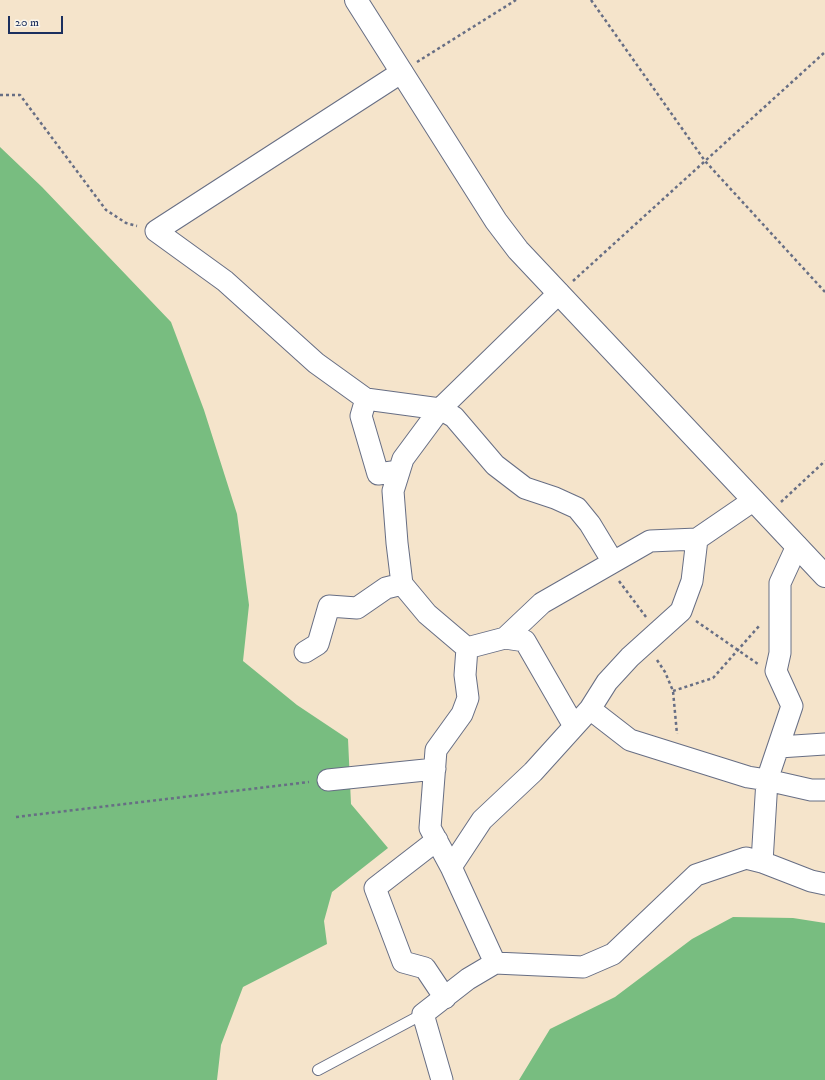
<!DOCTYPE html>
<style>
body{margin:0}
#map{position:relative;width:825px;height:1080px;overflow:hidden;background:#f5e4cb;font-family:"IM FELL DW Pica",serif}
canvas{display:block}
.scale{position:absolute;left:8px;top:16px;width:55px;height:18px;box-sizing:border-box;border:2px solid #1b2f5e;border-top:0;padding-left:5px;font-size:12px;line-height:14px;white-space:nowrap;color:#1b2f5e;-webkit-text-stroke:3px #fbf7ec;paint-order:stroke}
</style>
<div id="map">
<canvas width="825" height="1080"></canvas>
<div class="scale">20 m</div>
</div>
<script>
const c = document.querySelector('canvas').getContext('2d');
c.lineJoin = 'round';
function fillPath(path, color) {
  c.fillStyle = color;
  c.fill(path, 'evenodd');
}
function toPath(rows) {
  const path = new Path2D();
  for (const r of rows) {
    path.moveTo(r[0], r[1]);
    for (let i = 2; i < r.length; i += 2) path.lineTo(r[i], r[i + 1]);
  }
  return path;
}
function trace(path, color, width, dash) {
  c.strokeStyle = color;
  c.lineWidth = width;
  c.lineCap = dash ? 'butt' : 'round';
  c.setLineDash(dash || []);
  c.stroke(path);
}
fillPath(toPath([
 [0,147,42,187,171,322,204,410,237,514,249,605,243,661,297,705,348,739,351,804,388,848,332,892,324,921,327,944,243,987,221,1045,217,1080,0,1080],
 [733,917,793,918,825,923,825,1080,519,1080,550,1029,615,997,692,939]
]), '#78bd80');
const service = toPath([
 [318,1070,423,1014]
]);
const minor = toPath([
 [402,72,156,231,225,281,316,363,366,399,440,409,454,417,495,465,525,488,555,498,577,508,590,524,613,562],
 [366,399,361,416,378,474,399,471],
 [505,638,542,603,650,541,697,539,754,500],
 [467,648,505,638,525,641,574,726],
 [305,652,318,644,329,606,357,608,386,588,402,584],
 [590,709,607,682,630,657,681,611,692,581,697,539],
 [779,747,825,744],
 [328,780,435,769],
 [437,840,375,888,403,962,425,968,445,998],
 [762,862,767,780,811,790,825,790],
 [451,867,482,820,533,772,590,709,630,740,748,777,767,780,792,706,776,671,780,653,780,583,797,546],
 [495,963,583,967,613,954,696,875,746,858,762,862,811,881,825,884],
 [442,1080,423,1014,468,979,495,963,451,867,430,828,436,750,462,714,468,698,465,675,467,648,427,614,402,584,397,543,393,491,403,459,440,409,559,293]
]);
const tertiary = toPath([
 [356,0,496,221,518,250,825,576]
]);
trace(service, '#676e84', 12);
trace(minor, '#676e84', 23);
trace(tertiary, '#676e84', 24);
trace(toPath([
 [591,0,705,161,825,292],
 [417,62,516,0],
 [0,95,20,95,106,210,126,223,137,226],
 [573,281,825,52],
 [781,502,825,461],
 [619,581,646,617],
 [696,621,758,664],
 [657,660,665,672,673,691,677,734],
 [673,691,713,678,760,625],
 [16,817,309,782]
]), '#676e84', 2.5, [3, 3]);
trace(service, '#fff', 10);
trace(minor, '#fff', 21);
trace(tertiary, '#fff', 22);
</script>
